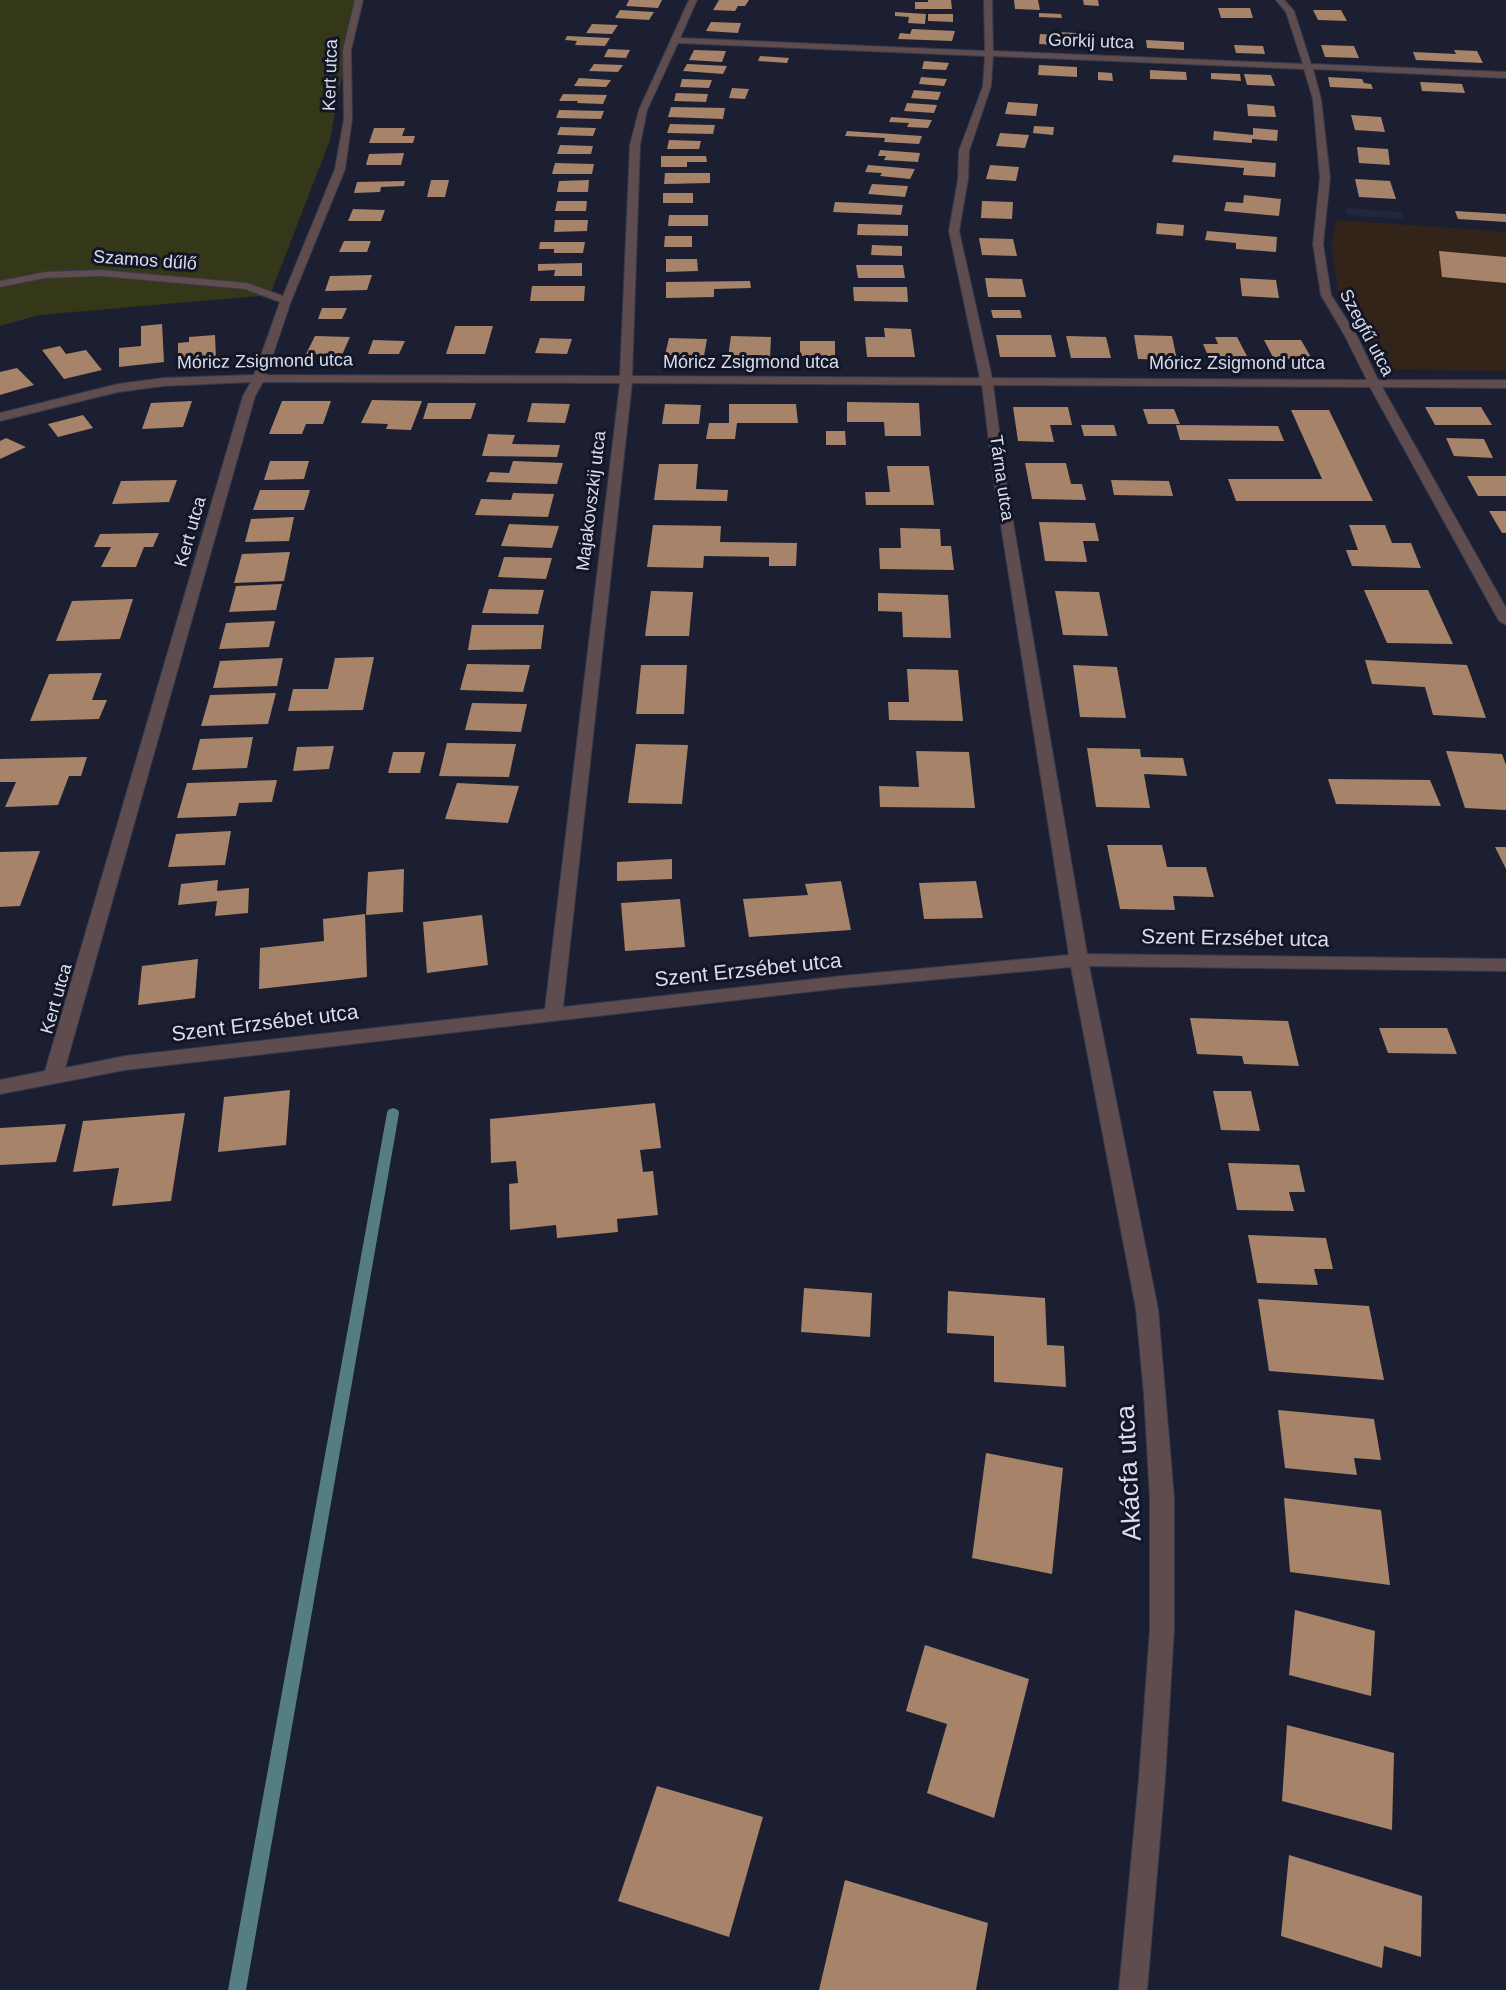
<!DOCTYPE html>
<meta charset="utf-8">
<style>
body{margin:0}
canvas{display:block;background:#1b1f31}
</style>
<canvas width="1506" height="1990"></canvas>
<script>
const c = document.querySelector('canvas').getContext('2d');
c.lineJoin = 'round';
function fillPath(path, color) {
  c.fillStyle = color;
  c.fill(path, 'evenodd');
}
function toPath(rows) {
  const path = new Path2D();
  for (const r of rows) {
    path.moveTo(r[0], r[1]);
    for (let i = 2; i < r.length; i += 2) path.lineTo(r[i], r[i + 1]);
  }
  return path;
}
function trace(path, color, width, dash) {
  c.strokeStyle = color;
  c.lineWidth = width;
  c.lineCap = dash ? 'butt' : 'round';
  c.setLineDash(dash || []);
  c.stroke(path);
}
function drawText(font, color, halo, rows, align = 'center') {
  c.font = font + ' Helvetica,sans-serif';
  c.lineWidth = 6;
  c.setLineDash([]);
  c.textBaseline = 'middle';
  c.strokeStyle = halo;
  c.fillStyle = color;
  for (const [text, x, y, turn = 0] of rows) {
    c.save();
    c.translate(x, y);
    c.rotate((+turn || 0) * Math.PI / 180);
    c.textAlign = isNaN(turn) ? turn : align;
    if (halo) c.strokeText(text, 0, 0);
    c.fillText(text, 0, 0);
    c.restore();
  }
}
fillPath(toPath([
 [1346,208,1402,212,1403,219,1347,215]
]), '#21273f');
fillPath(toPath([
 [1337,220,1506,232,1506,371,1384,369,1339,296,1331,244]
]), '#322418');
fillPath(toPath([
 [0,0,359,0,347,48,330,140,270,295,39,315,0,326]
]), '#343718');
fillPath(toPath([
 [393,1108,398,1110,399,1113,246,1990,228,1990,387,1113,388,1110,393,1108]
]), '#557d84');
fillPath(toPath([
 [629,0,662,0,658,8,626,6],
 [719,0,749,0,745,6,738,6,735,11,713,10],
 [928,0,951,0,952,9,915,9,915,2,928,2],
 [1014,0,1038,0,1040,10,1015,9],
 [1083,0,1098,0,1099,6,1084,5],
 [1218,8,1250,8,1253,18,1221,18],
 [620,10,654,12,649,20,615,18],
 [1313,10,1341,10,1347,21,1318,20],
 [895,12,926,14,925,24,908,23,909,17,895,16],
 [1039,13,1061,14,1062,18,1039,17],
 [928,14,953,14,953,22,928,21],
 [711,22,741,23,738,33,706,31],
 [592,24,618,25,612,34,586,33],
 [912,29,955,31,952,41,898,39,900,33,910,34],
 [1056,32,1077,33,1076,46,1039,44,1040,34,1056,35],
 [567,36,610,38,605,46,575,45,577,41,565,40],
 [1146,40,1184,42,1184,50,1147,48],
 [1234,45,1263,46,1265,54,1236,53],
 [1321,45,1354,46,1359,58,1325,57],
 [608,49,630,50,626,58,604,57],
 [694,50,726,51,722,62,689,60],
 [1454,50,1477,51,1483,63,1416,60,1413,52,1456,54],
 [760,56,789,58,787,63,758,61],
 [924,61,949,63,946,70,922,69],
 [594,64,623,65,618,72,589,71],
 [687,64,727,66,723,74,683,71],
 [1039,65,1077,67,1077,77,1038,75],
 [1150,70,1186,72,1187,80,1150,79],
 [1098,72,1112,73,1113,81,1098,80],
 [1211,73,1240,74,1241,81,1211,79],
 [1244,74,1271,75,1275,86,1247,85],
 [921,77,947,79,944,86,919,84],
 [1328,77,1362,79,1364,83,1371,84,1373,89,1330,87],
 [579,78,611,80,606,87,574,86],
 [682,79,712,80,709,88,680,87],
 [1420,82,1462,84,1465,93,1422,91],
 [732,88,749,89,745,99,729,98],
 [914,90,941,92,938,100,911,98],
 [676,93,708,94,706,102,674,101],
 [563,94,607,95,603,104,577,103,578,101,559,101],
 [1008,102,1038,104,1036,116,1005,114],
 [907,103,937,105,934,113,904,111],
 [1247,104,1274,106,1276,117,1248,116],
 [671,107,725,108,723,119,668,117],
 [559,110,604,111,601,119,556,118],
 [1351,115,1381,117,1385,132,1355,130],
 [891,117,932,120,928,128,907,127,909,123,889,122],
 [670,124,715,125,713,134,667,133],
 [1034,126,1054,127,1053,135,1033,133],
 [560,127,596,128,593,136,557,135],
 [374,128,405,128,402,136,415,136,413,143,369,143],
 [1253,128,1278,130,1277,141,1252,139,1252,143,1213,140,1214,131,1253,135],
 [847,131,922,136,919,144,884,142,885,138,845,136],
 [1000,133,1029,135,1025,148,996,146],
 [669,140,701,141,699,149,667,149],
 [560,145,593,146,591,154,557,154],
 [1357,147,1388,149,1390,165,1359,163],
 [880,150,920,153,918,162,884,160,886,156,878,156],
 [404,153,401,165,366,165,369,154],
 [1174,155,1276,163,1275,177,1243,175,1244,168,1172,162],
 [661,156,706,156,707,162,687,162,687,167,661,167],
 [555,163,594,164,592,174,552,174],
 [868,165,915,169,910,179,880,176,882,173,865,172],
 [990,165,1019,167,1016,181,986,179],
 [665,173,710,173,710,183,664,184],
 [1355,179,1390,181,1396,199,1359,197],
 [431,180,449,180,445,197,427,197],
 [589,180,588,192,557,192,559,181],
 [405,181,404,186,381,187,380,192,354,193,357,182],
 [872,184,908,186,905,197,868,194],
 [663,193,693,193,693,203,663,203],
 [1244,195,1281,199,1279,216,1224,211,1226,202,1243,203],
 [557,201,587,201,586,211,555,211],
 [982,201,1013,202,1012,219,981,218],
 [835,202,903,205,901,215,833,212],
 [353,209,385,210,381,221,348,221],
 [1455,211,1506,214,1506,222,1458,219],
 [669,215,708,215,708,226,668,226],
 [555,220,588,220,587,231,554,232],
 [1157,223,1184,225,1183,236,1156,234],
 [858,224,908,225,908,236,857,235],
 [1207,231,1277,237,1276,252,1236,249,1236,243,1205,240],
 [665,236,692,236,692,247,664,247],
 [979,238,1013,239,1017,256,982,255],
 [344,241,371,241,367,252,339,252],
 [540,242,585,242,583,253,554,253,554,249,539,249],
 [872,245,902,246,902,256,871,255],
 [1439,251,1506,257,1506,283,1442,277],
 [666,259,697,259,698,271,666,272],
 [582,263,582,276,554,276,555,270,538,271,538,264],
 [856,265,903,265,905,278,858,278],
 [372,275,367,290,325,291,330,276],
 [985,278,1022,279,1026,297,988,297],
 [1240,278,1276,280,1279,298,1242,296],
 [750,281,751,288,714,289,714,297,666,298,666,282],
 [532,286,585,286,584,301,530,301],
 [853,287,907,287,908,302,854,301],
 [322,308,347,308,342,319,318,319],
 [991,310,1020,310,1022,318,993,318],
 [162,324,164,362,119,367,119,348,141,346,141,326],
 [455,326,493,326,485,354,446,354],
 [884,328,911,329,915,357,867,357,865,337,885,337],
 [215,335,216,359,178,363,178,343,189,342,189,337],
 [996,335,1051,335,1056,357,1000,357],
 [1134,335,1172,336,1177,360,1138,359],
 [315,336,350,337,342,355,306,354],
 [731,336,771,337,770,358,728,357],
 [1066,336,1106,337,1111,358,1071,358],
 [1215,337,1237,337,1248,358,1209,358,1203,344,1218,344],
 [540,338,572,339,567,354,535,353],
 [669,338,707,339,704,356,665,355],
 [373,340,405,341,399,354,368,354],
 [1264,340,1301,340,1312,359,1274,359],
 [800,341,835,341,835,356,800,356],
 [60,346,66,354,86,350,102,370,64,379,42,350],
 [17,368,34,385,0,395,0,372],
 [372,400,422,401,411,430,386,429,388,424,361,423],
 [192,401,183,427,142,429,151,403],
 [282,401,331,401,323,424,306,424,302,434,269,434],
 [847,402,919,403,921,436,885,436,884,422,847,422],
 [428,403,476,403,471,419,423,419],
 [532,403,570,404,565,423,527,422],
 [665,404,701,405,699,424,662,424],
 [729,404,796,404,798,423,737,423,735,439,706,439,709,423,729,423],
 [1013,407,1068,407,1072,425,1050,425,1054,442,1018,441],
 [1425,407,1481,407,1492,425,1435,425],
 [1143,409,1174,409,1180,424,1148,424],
 [1291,410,1329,410,1373,501,1236,501,1228,479,1322,479],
 [83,415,93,428,58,437,48,424],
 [1081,425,1114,425,1117,436,1084,436],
 [1176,425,1278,426,1284,441,1180,440],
 [826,431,845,431,846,445,826,445],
 [488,434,515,435,512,444,560,445,557,457,482,456],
 [6,438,26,447,0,459,0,441],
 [1446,438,1484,439,1493,458,1454,456],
 [270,461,309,461,304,479,264,480],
 [513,461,563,463,557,484,486,482,490,472,509,473],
 [1025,463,1066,463,1071,484,1082,484,1086,500,1032,499],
 [659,464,698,464,696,489,728,490,727,501,654,500],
 [887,466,929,466,934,505,866,505,865,492,890,492],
 [1467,476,1506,476,1506,496,1478,496],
 [177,480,169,502,112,504,121,481],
 [1111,480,1169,481,1173,496,1114,495],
 [260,490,310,490,304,510,253,510],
 [513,493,554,494,548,517,475,515,481,499,511,500],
 [1489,511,1506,511,1506,533,1502,533],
 [294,517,289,541,245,542,251,519],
 [1039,522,1095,523,1099,541,1083,541,1087,562,1045,561],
 [509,524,559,526,552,548,501,546],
 [653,525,721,526,720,542,797,543,796,566,769,566,769,557,704,556,703,568,647,567],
 [1349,525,1385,525,1392,543,1411,543,1421,568,1352,566,1346,550,1358,550],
 [900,528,940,529,941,546,951,546,954,570,880,569,879,548,901,548],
 [159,533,153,547,144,547,136,567,101,567,111,547,94,547,100,534],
 [290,552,284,581,234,583,242,554],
 [504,557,552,558,546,579,498,577],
 [282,584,276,610,229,612,236,586],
 [489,589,544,590,538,614,482,613],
 [1364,590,1428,590,1453,644,1387,643],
 [651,591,693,592,689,636,645,636],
 [1055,591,1099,592,1108,636,1063,635],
 [878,593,948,595,951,638,903,637,902,612,878,611],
 [133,599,120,639,56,641,72,601],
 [275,621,269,647,219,649,226,623],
 [472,625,544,625,541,649,468,650],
 [374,657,363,710,288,711,293,689,328,689,335,658],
 [283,658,277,686,213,688,220,661],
 [1365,660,1467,665,1486,718,1433,715,1425,687,1372,684],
 [467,664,530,665,523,692,460,690],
 [641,665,687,665,684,714,636,714],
 [1073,665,1117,667,1126,718,1080,717],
 [907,669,958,670,963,721,889,720,888,702,909,702],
 [102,673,92,700,107,700,99,719,30,721,49,674],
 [276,693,268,724,201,726,210,695],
 [472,703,527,704,521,732,465,730],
 [253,737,247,768,192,770,200,739],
 [447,743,516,744,509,777,439,776],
 [636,744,688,745,682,804,628,803],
 [334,746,329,769,293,771,297,747],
 [1087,748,1140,749,1141,757,1183,758,1187,776,1144,774,1150,808,1096,807],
 [916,751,969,752,975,808,880,807,879,786,919,787],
 [1446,751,1502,754,1506,765,1506,810,1465,808],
 [393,752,425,752,420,773,388,773],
 [87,757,81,776,69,776,58,805,5,807,16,782,0,782,0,759],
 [1328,779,1430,780,1441,806,1336,804],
 [277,780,272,802,239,803,236,816,177,818,187,783],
 [457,783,519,786,508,823,445,819],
 [231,831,225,865,168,867,176,834],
 [1107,845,1162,845,1167,867,1206,867,1214,897,1173,896,1175,910,1120,909],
 [1495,847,1506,847,1506,869],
 [40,851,20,906,0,907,0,852],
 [672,859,672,879,617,881,617,862],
 [404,869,403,912,366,915,368,872],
 [218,880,217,891,249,888,248,913,215,916,217,901,178,905,181,884],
 [841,881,851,930,749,937,743,899,808,895,805,884],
 [976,881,983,918,924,919,919,883],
 [680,899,685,947,625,951,621,903],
 [365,914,367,977,259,989,260,948,324,941,323,919],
 [482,915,488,965,427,973,423,922],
 [198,959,195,998,138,1005,142,966],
 [1190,1018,1288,1021,1299,1066,1244,1064,1242,1056,1197,1054],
 [1379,1028,1447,1028,1457,1054,1388,1053],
 [290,1090,286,1145,218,1152,224,1097],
 [1213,1091,1251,1091,1260,1131,1221,1130],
 [655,1103,661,1148,640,1150,643,1172,653,1171,658,1215,617,1219,618,1232,557,1238,556,1225,510,1230,509,1184,518,1183,516,1161,491,1163,490,1119],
 [185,1113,171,1201,112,1206,119,1168,73,1172,83,1121],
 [66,1124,56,1162,0,1165,0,1128],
 [1228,1163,1299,1165,1305,1192,1289,1192,1294,1211,1237,1210],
 [1248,1235,1326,1238,1333,1269,1314,1269,1318,1285,1257,1283],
 [804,1288,872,1293,870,1337,801,1332],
 [948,1291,1045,1298,1047,1345,1064,1346,1066,1387,994,1382,994,1336,947,1333],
 [1258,1299,1369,1306,1384,1380,1269,1371],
 [1278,1410,1374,1419,1381,1460,1354,1458,1357,1475,1285,1468],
 [986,1453,1063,1468,1052,1574,972,1558],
 [1284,1498,1381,1510,1390,1585,1290,1572],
 [1295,1610,1375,1631,1371,1696,1289,1675],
 [925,1645,1029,1679,994,1818,927,1793,947,1724,906,1711],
 [1287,1725,1394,1753,1392,1830,1282,1801],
 [657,1786,763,1817,729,1937,618,1901],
 [1289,1855,1422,1896,1421,1957,1384,1946,1382,1968,1281,1936],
 [845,1880,988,1923,976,1990,819,1990]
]), '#a68369');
const street = toPath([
 [355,0,363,0,351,50,352,119,345,169,291,301,266,375,620,376,630,145,639,110,689,0,697,0,680,38,985,51,984,0,992,0,993,51,1303,64,1286,12,1276,0,1284,0,1294,11,1311,64,1506,72,1506,78,1313,69,1321,99,1330,178,1323,244,1331,295,1357,336,1378,380,1506,380,1506,388,1382,387,1506,608,1506,625,1499,621,1370,387,993,385,1005,475,1087,954,1506,959,1506,971,1089,966,1158,1309,1174,1498,1174,1629,1165,1779,1147,1990,1119,1990,1139,1779,1150,1629,1150,1498,1144,1394,1136,1309,1071,967,842,988,125,1070,0,1094,0,1080,45,1071,243,396,251,382,164,386,118,392,0,421,0,413,118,384,164,378,254,375,280,302,245,289,101,276,45,278,0,287,0,281,45,272,101,270,247,283,283,296,335,169,344,119,343,50,355,0],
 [678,43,985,56,983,86,959,151,958,179,949,231,980,378,632,376,640,145,647,110,678,43],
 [993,56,1304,69,1313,99,1320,178,1313,244,1321,295,1345,336,1367,380,992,378,959,231,968,179,969,151,991,86,993,56],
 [263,382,620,383,545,1009,125,1056,65,1068,255,396,263,382],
 [632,383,982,385,993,475,1069,955,842,976,563,1007,632,383]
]);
trace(street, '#363a4b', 2);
fillPath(street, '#5f4c4f');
drawText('18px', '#dadeeb', '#121627', [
 ["Gorkij utca",1091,42,2],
 ["Kert utca",331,75,-88],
 ["Szamos dűlő",145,261,4],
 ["Szegfű utca",1366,333,62],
 ["Móricz Zsigmond utca",265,362,-1],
 ["Móricz Zsigmond utca",751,363],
 ["Móricz Zsigmond utca",1237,364],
 ["Tárna utca",1001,478,82],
 ["Majakovszkij utca",592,501,-83],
 ["Kert utca",191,532,-74],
 ["Kert utca",57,999,-74]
]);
drawText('21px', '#dadeeb', '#121627', [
 ["Szent Erzsébet utca",1235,939,1],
 ["Szent Erzsébet utca",748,971,-6],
 ["Szent Erzsébet utca",265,1024,-7]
]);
drawText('26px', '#dadeeb', '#121627', [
 ["Akácfa utca",1130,1473,-93]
]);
</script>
